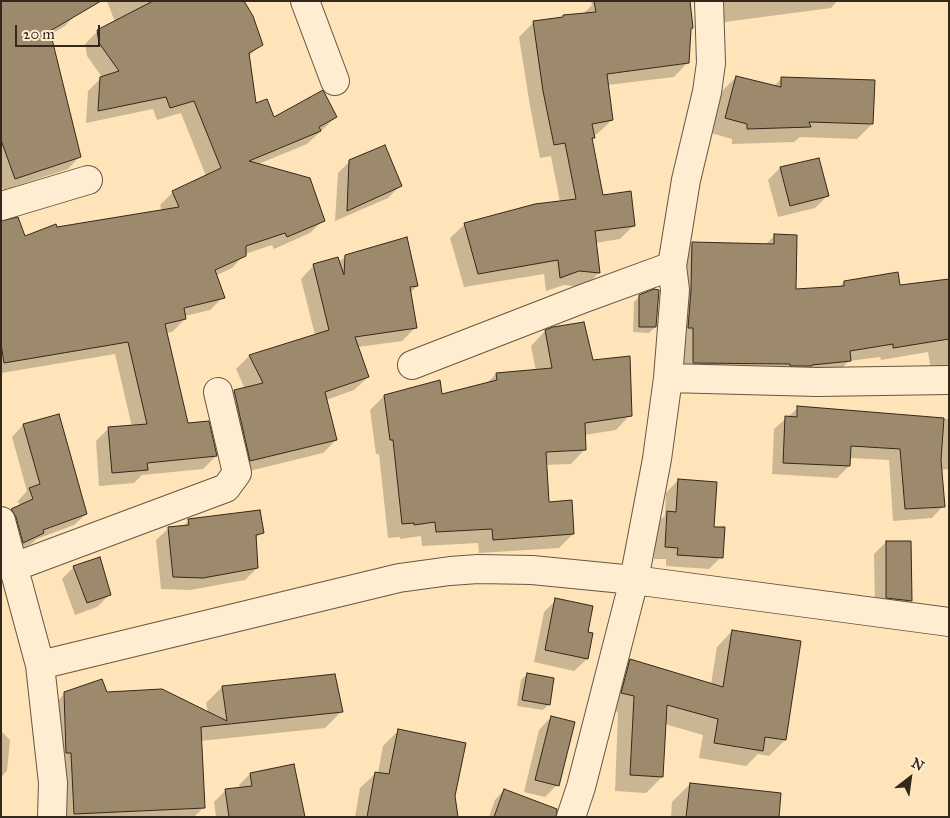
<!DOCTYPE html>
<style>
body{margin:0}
#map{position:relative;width:950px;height:818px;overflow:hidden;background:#fee4b8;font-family:"IM FELL Great Primer",serif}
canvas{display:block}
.frame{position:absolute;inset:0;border:2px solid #34281c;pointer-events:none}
.north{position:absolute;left:885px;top:753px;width:50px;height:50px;-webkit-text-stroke:4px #feedd1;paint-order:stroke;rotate:30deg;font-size:14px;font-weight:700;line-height:20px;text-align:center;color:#34281c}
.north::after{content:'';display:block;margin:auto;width:18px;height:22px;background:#34281c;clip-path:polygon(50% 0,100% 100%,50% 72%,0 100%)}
.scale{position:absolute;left:15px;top:25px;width:85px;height:22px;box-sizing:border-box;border:2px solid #34281c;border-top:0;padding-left:6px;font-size:15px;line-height:18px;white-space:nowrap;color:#34281c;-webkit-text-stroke:4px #feedd1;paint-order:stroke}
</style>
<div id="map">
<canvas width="950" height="818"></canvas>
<div class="frame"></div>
<div class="north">N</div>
<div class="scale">20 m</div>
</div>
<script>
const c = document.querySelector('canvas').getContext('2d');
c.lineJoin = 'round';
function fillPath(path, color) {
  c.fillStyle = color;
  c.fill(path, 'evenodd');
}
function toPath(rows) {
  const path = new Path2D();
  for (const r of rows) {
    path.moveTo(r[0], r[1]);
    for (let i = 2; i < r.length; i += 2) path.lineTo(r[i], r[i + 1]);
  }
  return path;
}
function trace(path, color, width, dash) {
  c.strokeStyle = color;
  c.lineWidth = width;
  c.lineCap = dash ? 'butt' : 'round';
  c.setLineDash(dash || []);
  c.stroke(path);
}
fillPath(toPath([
 [1,1,76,14,65,26,50,35,79,157,68,169,3,190,1,183],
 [107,1,242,1,261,44,248,57,255,105,273,119,336,117,307,144,256,165,323,220,310,233,274,249,272,245,245,254,232,268,215,276,223,297,210,310,185,316,185,319,172,332,166,333,187,425,216,456,203,469,142,475,134,483,99,486,96,441,109,428,132,427,115,354,1,373,1,223,24,237,56,229,162,211,160,205,173,192,206,176,181,113,157,120,153,109,86,123,88,91,102,77,87,56,85,44,98,31,115,22],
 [591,1,689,1,688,62,674,77,607,85,612,120,597,134,593,135,593,137,591,140,602,196,634,225,620,239,595,243,599,273,584,287,564,285,546,291,544,274,464,287,450,238,465,224,560,202,551,156,540,158,530,106,519,37,533,23,561,19,564,16,582,15,592,5],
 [709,1,837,1,831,8,709,24],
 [736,77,774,86,782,78,872,124,857,139,800,137,794,142,732,144,732,139,711,133,721,92],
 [818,159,827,196,815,208,778,217,768,180,780,168],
 [350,161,400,186,388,198,335,221,338,173],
 [775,235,795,290,839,287,844,282,899,287,949,280,949,367,931,370,928,352,881,360,880,357,849,361,837,373,681,375,680,256,693,243,765,245],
 [346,256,417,286,410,293,416,327,402,341,358,347,368,377,354,390,326,400,336,440,323,453,237,474,221,405,234,391,245,389,236,369,249,356,315,335,301,279,314,265,338,263],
 [640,296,655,327,649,333,633,332,634,302],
 [545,331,592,361,630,415,616,430,584,435,585,449,571,464,545,465,548,503,573,534,559,548,479,553,478,543,422,546,421,536,400,539,400,537,388,538,379,454,376,454,370,410,384,396,441,396,486,384,496,374,536,371,531,346],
 [798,408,949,419,949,469,941,470,943,506,932,518,893,521,889,460,850,458,849,466,837,478,772,474,774,429],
 [23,425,86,514,74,525,37,539,31,544,12,553,1,520,11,510,20,506,18,501,27,491,12,437],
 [678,480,713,528,721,557,709,569,666,566,666,559,654,559,656,525,665,515,666,493],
 [189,520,262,532,255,539,257,568,245,580,190,590,161,589,156,540,169,528,182,527],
 [886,542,911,600,899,612,875,610,874,554],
 [74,567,109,595,97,607,75,615,62,579],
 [556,600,587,659,574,671,534,662,544,612],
 [732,631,785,740,769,756,758,754,746,766,699,758,703,735,665,724,662,777,646,793,615,791,618,712,606,709,614,676,630,660,711,684,717,647],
 [527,674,549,704,543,710,517,706,521,680],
 [222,687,341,712,325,728,200,741,204,807,194,817,58,817,49,710,65,693,106,693,208,713,206,703],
 [551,717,557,785,545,797,524,792,539,730],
 [1,731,10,740,7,771,1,777],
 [398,731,453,796,457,817,355,817,360,788,376,773,378,773,383,746],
 [250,774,304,817,216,817,214,802,226,790,240,789,239,785],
 [690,784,777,817,671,817,672,802],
 [504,790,538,817,489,817,495,800]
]), '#0003');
const building = toPath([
 [1,1,101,1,50,31,81,157,15,179,1,140,1,1],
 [153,1,244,1,253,16,263,45,249,53,256,103,267,99,274,117,323,90,337,117,319,127,321,131,249,161,310,178,325,221,287,237,285,233,246,246,246,256,215,270,225,298,184,308,186,319,165,324,188,423,209,421,217,456,147,463,148,470,112,473,108,427,147,424,128,342,4,363,1,344,1,221,18,217,25,236,56,224,57,227,179,207,172,191,221,168,194,101,170,108,166,97,98,111,100,77,119,71,99,43,97,30,153,1],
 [594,1,690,1,693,28,691,29,689,63,607,74,613,120,592,124,595,138,592,138,603,195,631,191,635,226,595,231,600,273,579,271,560,278,558,260,478,274,464,223,535,204,576,199,565,143,554,145,543,91,533,21,563,17,563,15,596,12,594,1],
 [736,76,781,87,781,77,875,80,873,124,809,122,811,127,747,129,747,124,725,118,736,76],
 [385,145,402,186,347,211,349,160,385,145],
 [819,158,829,196,790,206,780,167,819,158],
 [774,234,797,235,796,289,844,286,844,281,898,272,900,285,949,279,949,339,893,348,893,344,850,351,851,361,812,365,812,366,790,366,790,364,693,363,693,328,688,328,691,290,692,242,774,244,774,234],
 [407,237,418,286,410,287,417,328,355,337,369,377,325,392,337,440,250,461,234,390,263,383,249,355,329,330,313,264,338,257,344,275,345,255,407,237],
 [654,289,659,290,656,327,639,327,639,295,654,289],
 [584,322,593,360,630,356,632,416,585,423,586,450,546,452,549,502,572,500,574,534,493,540,492,529,436,532,435,522,414,525,414,523,402,524,393,440,390,440,384,395,440,380,442,394,497,380,496,373,552,368,545,330,553,327,584,322],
 [797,406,944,418,941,460,945,507,905,509,900,449,851,446,850,466,783,463,785,416,797,417,797,406],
 [59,414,87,514,43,530,44,533,23,543,16,517,11,509,33,499,29,488,40,484,23,424,59,414],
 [678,479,717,482,714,527,725,527,723,558,677,555,678,548,665,547,667,511,676,512,678,479],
 [260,510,264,533,256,535,258,568,203,578,173,577,168,527,189,525,188,519,260,510],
 [886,541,911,541,912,601,886,598,886,541],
 [100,557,111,595,87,603,73,566,100,557],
 [555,598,593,606,588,632,593,633,588,659,545,650,555,598],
 [732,630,801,641,786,740,765,737,763,751,714,743,718,719,667,705,663,777,630,775,634,696,621,693,630,659,723,687,732,630],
 [527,673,554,678,550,705,522,700,527,673],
 [335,674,343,712,201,727,205,808,74,814,71,753,66,753,64,692,102,679,107,692,162,689,227,721,222,686,335,674],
 [551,716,575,722,559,786,535,780,551,716],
 [398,729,466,743,455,796,458,817,367,817,375,772,389,774,398,729],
 [294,764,305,817,229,817,225,789,252,786,250,773,294,764],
 [690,783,781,793,779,817,686,817,690,783],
 [504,789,557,809,556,817,494,817,504,789]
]);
fillPath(building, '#9d8a6d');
trace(building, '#34281c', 1);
const minor = toPath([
 [305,1,335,81],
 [1,206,88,180],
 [412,365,582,299,672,266],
 [668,378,817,382,949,380],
 [1,521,40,665,53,783,52,817],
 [14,567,226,488,237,473,218,392],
 [40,665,399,578,450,571,478,569,532,570,634,580,949,622],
 [571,817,581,787,634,580,657,459,668,378,675,290,672,266,686,180,707,92,711,63,709,1]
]);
trace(minor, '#665743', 30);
trace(minor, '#feedd1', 28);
</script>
